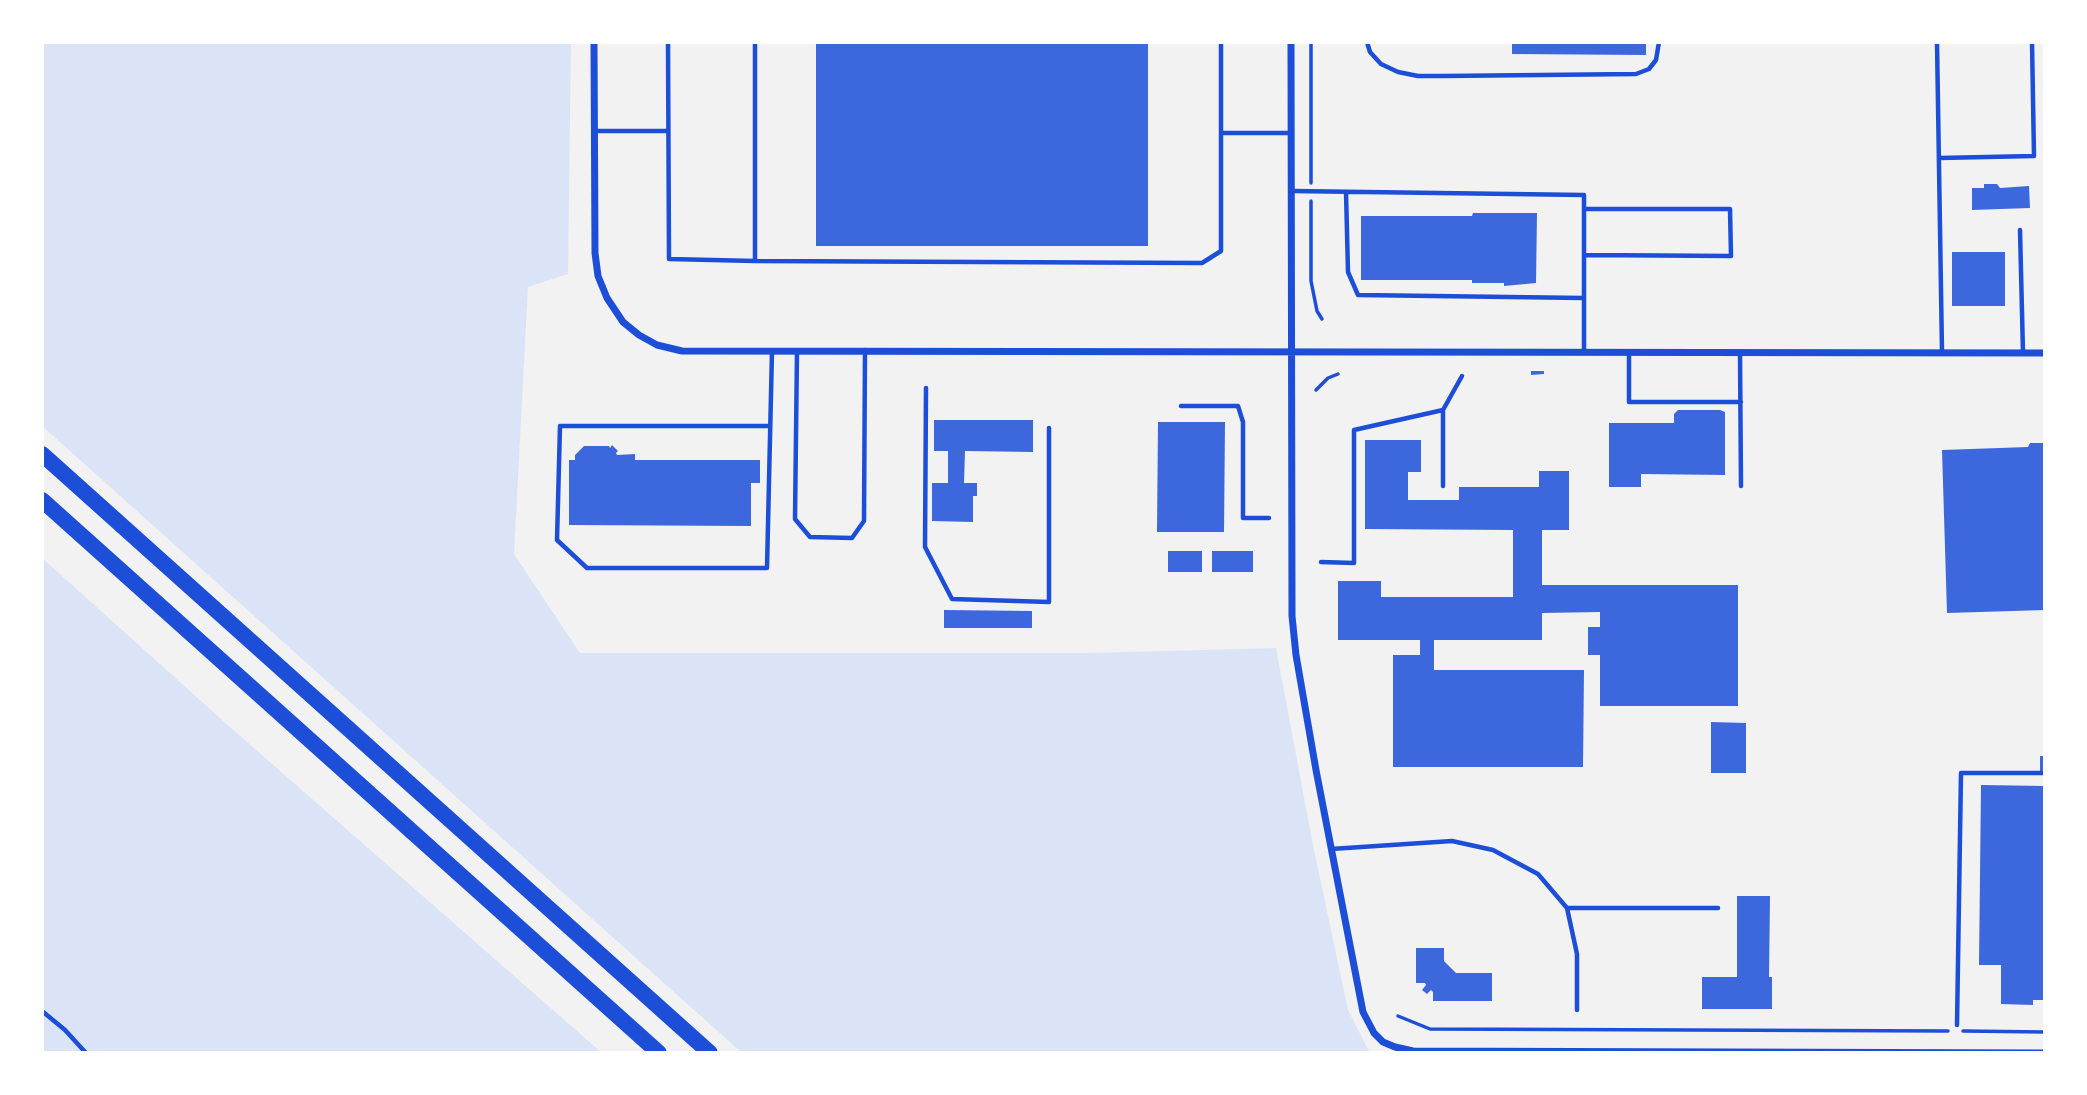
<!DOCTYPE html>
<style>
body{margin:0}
#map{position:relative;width:2087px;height:1095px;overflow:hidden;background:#f2f2f2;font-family:Jost,sans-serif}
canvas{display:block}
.frame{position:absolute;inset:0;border:44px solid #fff;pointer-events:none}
</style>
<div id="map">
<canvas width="2087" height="1095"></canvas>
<div class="frame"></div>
</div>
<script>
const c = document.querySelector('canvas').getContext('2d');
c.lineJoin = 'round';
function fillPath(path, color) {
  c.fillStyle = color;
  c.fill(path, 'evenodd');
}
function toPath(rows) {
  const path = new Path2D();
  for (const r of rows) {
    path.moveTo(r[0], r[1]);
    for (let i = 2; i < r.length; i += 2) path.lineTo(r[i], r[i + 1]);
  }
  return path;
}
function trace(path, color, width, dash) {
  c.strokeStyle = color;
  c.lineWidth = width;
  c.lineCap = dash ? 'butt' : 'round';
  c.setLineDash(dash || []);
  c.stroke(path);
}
fillPath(toPath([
 [42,42,571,42,568,274,528,287,514,554,580,653,1089,653,1276,648,1312,840,1348,1010,1369,1051,1372,1053,742,1053,42,426],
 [42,558,230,727,602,1053,42,1053]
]), '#dbe4f7');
fillPath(toPath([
 [816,42,1148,42,1148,246,816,246],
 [1512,42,1646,42,1646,55,1512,54],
 [1984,184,1997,184,2000,188,2029,186,2030,208,1972,210,1972,188,1984,188],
 [1473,213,1537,213,1536,283,1504,286,1504,283,1472,283,1472,280,1361,280,1361,216,1472,216],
 [1952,252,2005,252,2005,306,1952,306],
 [1531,371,1544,371,1544,374,1531,375],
 [1678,410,1720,410,1725,412,1725,475,1641,474,1641,487,1609,487,1609,423,1674,423,1674,414],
 [934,420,1033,420,1033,452,965,451,964,483,977,483,977,496,973,496,973,522,932,521,932,483,948,483,948,451,934,451],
 [1158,422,1225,422,1224,532,1157,532],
 [1365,440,1421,440,1421,472,1408,472,1408,500,1459,500,1459,487,1539,487,1539,471,1569,471,1569,530,1542,530,1542,585,1738,585,1738,706,1600,706,1600,655,1588,655,1588,627,1600,627,1600,612,1542,613,1542,640,1434,640,1434,670,1584,670,1583,767,1393,767,1393,655,1420,655,1420,640,1338,640,1338,581,1381,581,1381,597,1513,597,1513,530,1365,529],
 [2030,443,2045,443,2045,610,1947,613,1942,450,2028,447],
 [612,445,618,451,616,453,617,455,635,454,635,460,760,460,760,483,751,483,751,526,569,525,569,460,575,460,575,455,584,446,609,446,610,448],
 [1168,551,1202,551,1202,572,1168,572],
 [1212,551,1253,551,1253,572,1212,572],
 [944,610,1032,611,1032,628,944,628],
 [1711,722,1746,723,1746,773,1711,773],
 [2040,756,2045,756,2045,771,2040,771],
 [1981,785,2045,786,2045,1000,2033,1000,2033,1005,2001,1004,2001,965,1979,965],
 [1737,896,1770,896,1769,977,1772,977,1772,1009,1702,1009,1702,977,1737,977],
 [1416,948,1444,948,1444,961,1456,973,1492,973,1492,1001,1433,1001,1433,992,1431,990,1427,994,1422,990,1426,985,1425,983,1416,983]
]), '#3d67dc');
trace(toPath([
 [1311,42,1311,183],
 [1311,201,1311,281,1317,311,1322,319],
 [1316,390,1328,378,1338,374],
 [1398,1016,1430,1029,1948,1031],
 [1963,1031,2045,1032]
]), '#1d4ed8', 3.5);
trace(toPath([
 [668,42,669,259,755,261],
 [755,42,755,261,1202,263,1221,251,1221,133],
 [1221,42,1221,133,1291,133],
 [1367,42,1370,52,1381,64,1398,72,1418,76,1444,76,1636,74,1649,69,1656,60,1659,42],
 [1937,42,1942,352],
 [595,131,668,131],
 [1939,158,2034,156,2032,42],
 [1292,191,1584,195,1584,353],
 [1346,192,1348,272,1358,295,1584,298],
 [1584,209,1730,209,1731,256,1584,255],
 [2020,230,2023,353],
 [797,351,795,519,810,537,852,538,864,521,865,350],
 [1629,353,1629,402,1741,402],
 [1740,353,1741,486],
 [926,388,925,547,952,599,1049,602,1049,428],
 [1181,406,1238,406,1243,422,1243,518,1269,518],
 [770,426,560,426,557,540,587,568,767,568,772,351],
 [1443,486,1443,410,1462,376],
 [1321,562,1354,563,1354,430,1443,410],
 [1331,849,1452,841,1493,850,1538,874,1567,908,1577,954,1577,1010],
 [1567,908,1718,908],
 [42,1011,65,1030,86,1053],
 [1957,1025,1961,773,2045,773]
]), '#1d4ed8', 4.5);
trace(toPath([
 [594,42,595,253,598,276,607,298,623,322,639,335,657,345,682,351,2045,353],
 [1291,42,1292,616,1296,655,1316,770,1363,1012,1374,1033,1383,1042,1395,1047,1413,1051,2045,1053]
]), '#1d4ed8', 7);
trace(toPath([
 [42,454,710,1053],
 [42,500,659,1053]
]), '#1d4ed8', 16);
</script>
